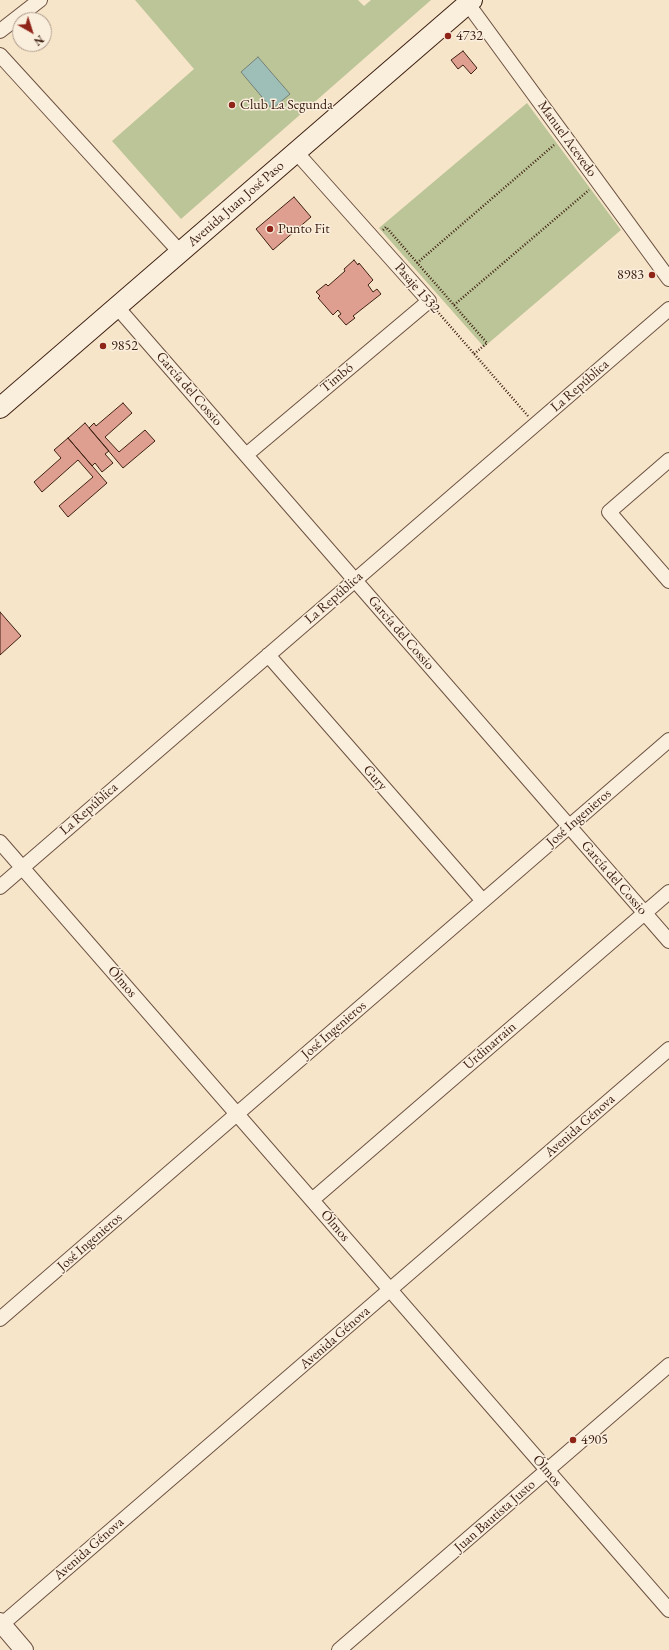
<!DOCTYPE html>
<meta charset="utf-8">
<style>
body{margin:0}
#map{position:relative;width:669px;height:1650px;overflow:hidden;background:#f7e5ca;font-family:"EB Garamond",serif}
canvas{display:block}
.north{position:absolute;left:12px;top:12px;width:40px;height:40px;box-sizing:border-box;background:#faeedd;border:1px solid #af9c8c;border-radius:50%;rotate:141deg;font-size:11px;font-weight:700;line-height:16px;text-align:center;color:#3e2113}
.north::after{content:'';display:block;margin:auto;width:14px;height:18px;background:#8f2418;clip-path:polygon(50% 0,100% 100%,50% 72%,0 100%)}
</style>
<div id="map">
<canvas width="669" height="1650"></canvas>
<div class="north">N</div>
</div>
<script>
const c = document.querySelector('canvas').getContext('2d');
c.lineJoin = 'round';
function fillPath(path, color) {
  c.fillStyle = color;
  c.fill(path, 'evenodd');
}
function toPath(rows) {
  const path = new Path2D();
  for (const r of rows) {
    path.moveTo(r[0], r[1]);
    for (let i = 2; i < r.length; i += 2) path.lineTo(r[i], r[i + 1]);
  }
  return path;
}
function trace(path, color, width, dash) {
  c.strokeStyle = color;
  c.lineWidth = width;
  c.lineCap = dash ? 'butt' : 'round';
  c.setLineDash(dash || []);
  c.stroke(path);
}
function drawText(font, color, halo, rows, align = 'center') {
  c.font = font + ' "EB Garamond",serif';
  c.lineWidth = 3;
  c.setLineDash([]);
  c.textBaseline = 'middle';
  c.strokeStyle = halo;
  c.fillStyle = color;
  for (const [text, x, y, turn = 0] of rows) {
    c.save();
    c.translate(x, y);
    c.rotate((+turn || 0) * Math.PI / 180);
    c.textAlign = isNaN(turn) ? turn : align;
    if (halo) c.strokeText(text, 0, 0);
    c.fillText(text, 0, 0);
    c.restore();
  }
}
fillPath(toPath([
 [135,0,358,0,364,6,371,0,431,0,181,219,112,141,194,69],
 [527,103,621,230,484,347,379,228]
]), '#bcc597');
const water = toPath([
 [258,57,290,94,272,109,241,72,258,57]
]);
fillPath(water, '#9dbfb8');
trace(water, '#778076', 1);
const building = toPath([
 [463,51,477,68,471,74,463,65,458,69,451,60,463,51],
 [294,197,311,217,273,250,256,229,294,197],
 [354,260,358,265,359,263,373,280,368,285,373,292,377,289,381,294,353,316,355,318,346,325,338,316,341,314,338,310,333,315,318,298,320,296,316,292,326,284,328,286,345,271,344,269,354,260],
 [123,403,132,413,105,437,119,452,145,430,155,441,123,468,89,428,94,423,96,426,123,403],
 [85,423,109,451,105,454,113,463,102,472,95,463,92,466,68,438,85,423],
 [68,438,107,483,68,517,59,506,93,477,78,460,42,492,34,482,61,458,54,450,68,438],
 [0,612,21,636,0,655,0,612]
]);
fillPath(building, '#de9e90');
trace(building, '#3e2113', 1);
const minor = toPath([
 [468,4,669,279],
 [0,31,40,0],
 [0,55,180,252],
 [117,307,669,941],
 [246,455,429,301,296,152],
 [669,460,609,512,669,581],
 [268,655,483,901],
 [0,842,669,1610],
 [0,887,669,309],
 [312,1200,669,892],
 [0,1319,669,740],
 [0,1626,669,1049],
 [339,1650,669,1365]
]);
const tertiary = toPath([
 [0,1622,24,1650]
]);
const secondary = toPath([
 [0,408,472,0]
]);
trace(minor, '#6c5241', 16);
trace(tertiary, '#6c5241', 20);
trace(secondary, '#3e2113', 22);
trace(toPath([
 [383,230,386,227,487,343,474,354],
 [417,263,554,145],
 [454,305,589,190],
 [437,311,528,416]
]), '#3e2113', 2.5, [1, 2]);
trace(minor, '#faeedd', 14);
trace(tertiary, '#faeedd', 18);
trace(secondary, '#faeedd', 20);
for (const [x, y, r, color] of [
 [448,36,4,"#8f2418"],
 [232,105,4,"#8f2418"],
 [270,229,4,"#8f2418"],
 [652,275,4,"#8f2418"],
 [103,346,4,"#8f2418"],
 [573,1440,4,"#8f2418"]
]) {
  const dot = new Path2D();
  dot.arc(x, y, r, 0, 2 * Math.PI);
  c.fillStyle = color;
  c.fill(dot);
  trace(dot, '#faeedd', 1.5);
}
drawText('14px', '#3e2113', '#faeedd', [
 ["4732",456,36],
 ["Club La Segunda",240,105],
 ["Punto Fit",278,229],
 ["8983",644,275,"right"],
 ["9852",111,346],
 ["4905",581,1440]
], 'left');
drawText('14px', '#3e2113', '#faeedd', [
 ["Manuel Acevedo",567,139,54],
 ["Avenida Juan José Paso",236,204,-41],
 ["Pasaje 1532",417,288,49],
 ["Timbó",337,378,-40],
 ["La República",580,386,-41],
 ["García del Cossio",189,389,49],
 ["La República",334,598,-41],
 ["García del Cossio",401,633,49],
 ["Gury",375,778,49],
 ["La República",89,809,-41],
 ["José Ingenieros",579,818,-41],
 ["García del Cossio",614,878,49],
 ["Ólmos",122,982,49],
 ["José Ingenieros",334,1030,-41],
 ["Urdinarrain",490,1046,-41],
 ["Avenida Génova",580,1126,-41],
 ["Ólmos",335,1226,49],
 ["José Ingenieros",90,1242,-41],
 ["Avenida Génova",335,1338,-41],
 ["Ólmos",547,1471,49],
 ["Juan Bautista Justo",495,1516,-41],
 ["Avenida Génova",89,1549,-41]
]);
</script>
